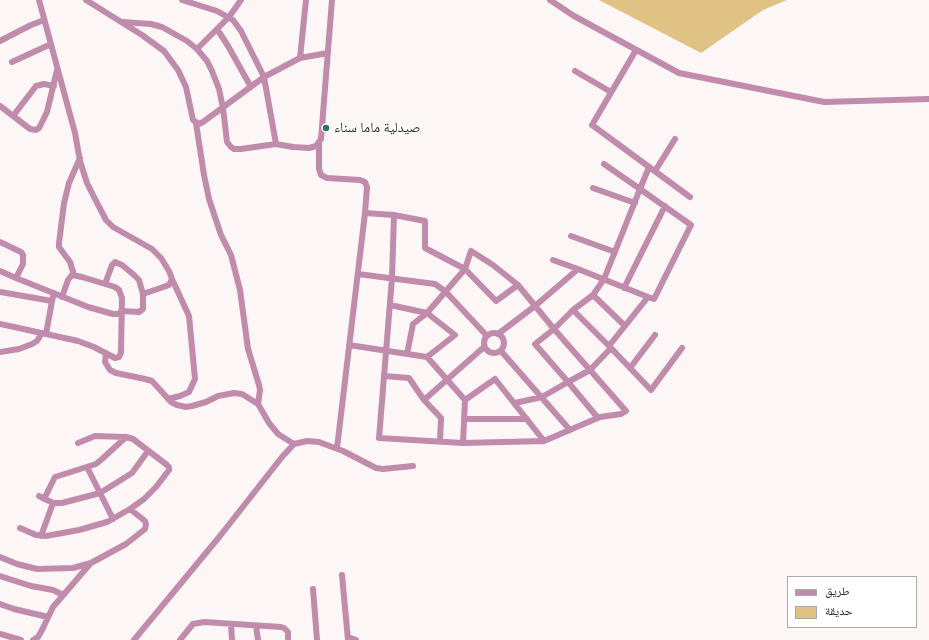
<!DOCTYPE html>
<meta charset="utf-8">
<style>
body{margin:0}
#map{position:relative;width:929px;height:640px;overflow:hidden;background:#fcf6f6;font-family:"Fira Sans Condensed","Noto Naskh Arabic",sans-serif}
canvas{display:block}
.legend{position:absolute;left:787px;top:576px;width:130px;height:52px;box-sizing:border-box;background:#fff;border:1px solid #adaaaa;margin:0;padding:5px 7px;list-style:none;font-size:12px;color:#332a2a}
.legend li{display:flex;align-items:center;gap:8px;height:20px}
.legend b{width:20px;border:1px solid #adaaaa}
</style>
<div id="map">
<canvas width="929" height="640"></canvas>
<ul class="legend">
<li><b style="height:5px;background:#c18bac"></b>طريق</li>
<li><b style="height:11px;background:#e0c384"></b>حديقة</li>
</ul>
</div>
<script>
const c = document.querySelector('canvas').getContext('2d');
c.lineJoin = 'round';
function fillPath(path, color) {
  c.fillStyle = color;
  c.fill(path, 'evenodd');
}
function toPath(rows) {
  const path = new Path2D();
  for (const r of rows) {
    if (r.length === 3) {
      path.moveTo(r[0] + r[2], r[1]);
      path.arc(r[0], r[1], r[2], 0, 2 * Math.PI);
      continue;
    }
    path.moveTo(r[0], r[1]);
    for (let i = 2; i < r.length; i += 2) path.lineTo(r[i], r[i + 1]);
  }
  return path;
}
function trace(path, color, width, dash) {
  c.strokeStyle = color;
  c.lineWidth = width;
  c.lineCap = dash ? 'butt' : 'round';
  c.setLineDash(dash || []);
  c.stroke(path);
}
function drawText(font, color, halo, rows, align = 'center') {
  c.font = font + ' "Fira Sans Condensed","Noto Naskh Arabic",sans-serif';
  c.lineWidth = 4;
  c.setLineDash([]);
  c.textBaseline = 'middle';
  c.strokeStyle = halo;
  c.fillStyle = color;
  for (const [text, x, y, turn = 0] of rows) {
    c.save();
    c.translate(x, y);
    c.rotate((+turn || 0) * Math.PI / 180);
    c.textAlign = isNaN(turn) ? turn : align;
    if (halo) c.strokeText(text, 0, 0);
    c.fillText(text, 0, 0);
    c.restore();
  }
}
fillPath(toPath([
 [599,0,787,0,763,10,701,53]
]), '#e0c384');
trace(toPath([
 [39,0,75,133,80,161,87,183,95,199,106,220,113,227,152,249,161,258,169,271,172,279,169,285,143,294],
 [86,0,142,35,164,51,178,70,186,87,193,120,199,124,203,122,264,77,300,58,328,53],
 [182,0,217,11,233,20,241,31,264,77,276,144,293,147,309,148,316,146,321,139,332,0],
 [550,0,574,16,679,73,824,102,929,99],
 [123,22,151,24,162,27,187,41,197,49,207,61,212,71,219,89,223,108,227,142,231,147,234,149,241,149,276,144],
 [217,29,228,46,251,87],
 [0,41,31,25,44,20],
 [197,49,229,17,241,0],
 [636,50,592,125,690,197],
 [300,58,306,0],
 [12,62,51,44],
 [575,71,611,92],
 [0,106,30,129,36,130,39,128,47,112,57,70],
 [13,116,36,86,44,84,54,86],
 [196,123,204,175,209,199,221,235,231,255,240,290,248,349,259,385,260,390,258,404],
 [319,143,319,169,321,175,327,178,360,180,365,182,367,187,365,213,337,448],
 [604,164,640,189,649,167],
 [655,171,675,139],
 [593,188,635,203],
 [365,213,394,215,392,278,379,438,463,443,544,441,600,417,621,414,626,411,554,329,518,285,493,265,471,251,465,269,427,313,413,324,407,354],
 [394,215,425,221,425,248,465,269,496,301,518,285],
 [571,236,615,252],
 [0,242,21,252,23,255,23,264,16,278],
 [553,260,578,269],
 [0,271,16,278,88,307,113,314,121,314],
 [358,274,435,284,445,291,487,336],
 [74,275,70,262,59,247,59,243,64,203,69,183,80,158],
 [105,284,112,265,115,262,122,265,134,275,139,280,143,294,143,309,139,312,121,311],
 [624,288,665,206],
 [0,292,52,301,54,293],
 [593,295,604,279,640,189,691,225,654,299,648,297],
 [390,305,427,313,455,335,427,357],
 [573,310,593,295,625,326],
 [0,324,78,341,94,347,113,357,115,358,119,357,121,353,122,298,119,290,115,287,82,277,72,275,68,280,62,297],
 [494,343,10],
 [46,334,52,301],
 [498,334,535,306,578,269,648,297,609,346],
 [349,345,427,357,465,400,463,443],
 [611,348,651,390,682,348],
 [501,351,570,430],
 [0,352,19,349,32,344,37,341,42,333],
 [106,353,105,362,110,370,116,373,145,379,152,381,171,402,177,405,186,407,192,406,206,402,218,396,234,393,242,394,258,404,269,423,278,434,294,444],
 [630,368,655,335],
 [384,376,409,378,424,400,441,418,440,441],
 [168,399,180,396,189,392,195,379,189,316,172,279],
 [424,400,484,347],
 [465,400,495,379,544,441],
 [515,403,542,397,568,382,590,370,611,348,573,310,554,329,535,344,568,382,598,418],
 [464,419,527,419],
 [87,467,113,519],
 [39,496,53,503,62,503,100,493,132,473,148,451],
 [44,499,55,477,96,464,102,459,126,437],
 [20,528,36,535,46,536,79,530,107,522,130,509,144,499,156,487,169,470,169,467,167,465,133,439,126,437,95,436,78,443],
 [41,536,53,503],
 [0,557,17,564,37,569,73,568,91,563,126,544,145,529,146,524,145,521,130,509],
 [342,575,348,640],
 [0,576,31,586,53,590,63,595],
 [313,589,317,640],
 [0,604,14,609,48,617],
 [231,624,232,640],
 [256,626,258,640],
 [0,634,21,640],
 [348,637,356,640],
 [33,640,38,637,42,630,53,607,90,564],
 [134,640,220,536,282,457,294,444,307,441,319,442,343,451,376,468,383,469,413,466],
 [180,640,193,624,204,622,281,627,284,628,288,632,288,640]
]), '#c18bac', 6);
for (const [x, y, r, color] of [
 [326,128,4,"#2c756f"]
]) {
  const dot = new Path2D();
  dot.arc(x, y, r, 0, 2 * Math.PI);
  c.fillStyle = color;
  c.fill(dot);
  trace(dot, '#fff', 1.5);
}
drawText('14px', '#332a2a', '#fff', [
 ["صيدلية ماما سناء",334,128]
], 'left');
</script>
